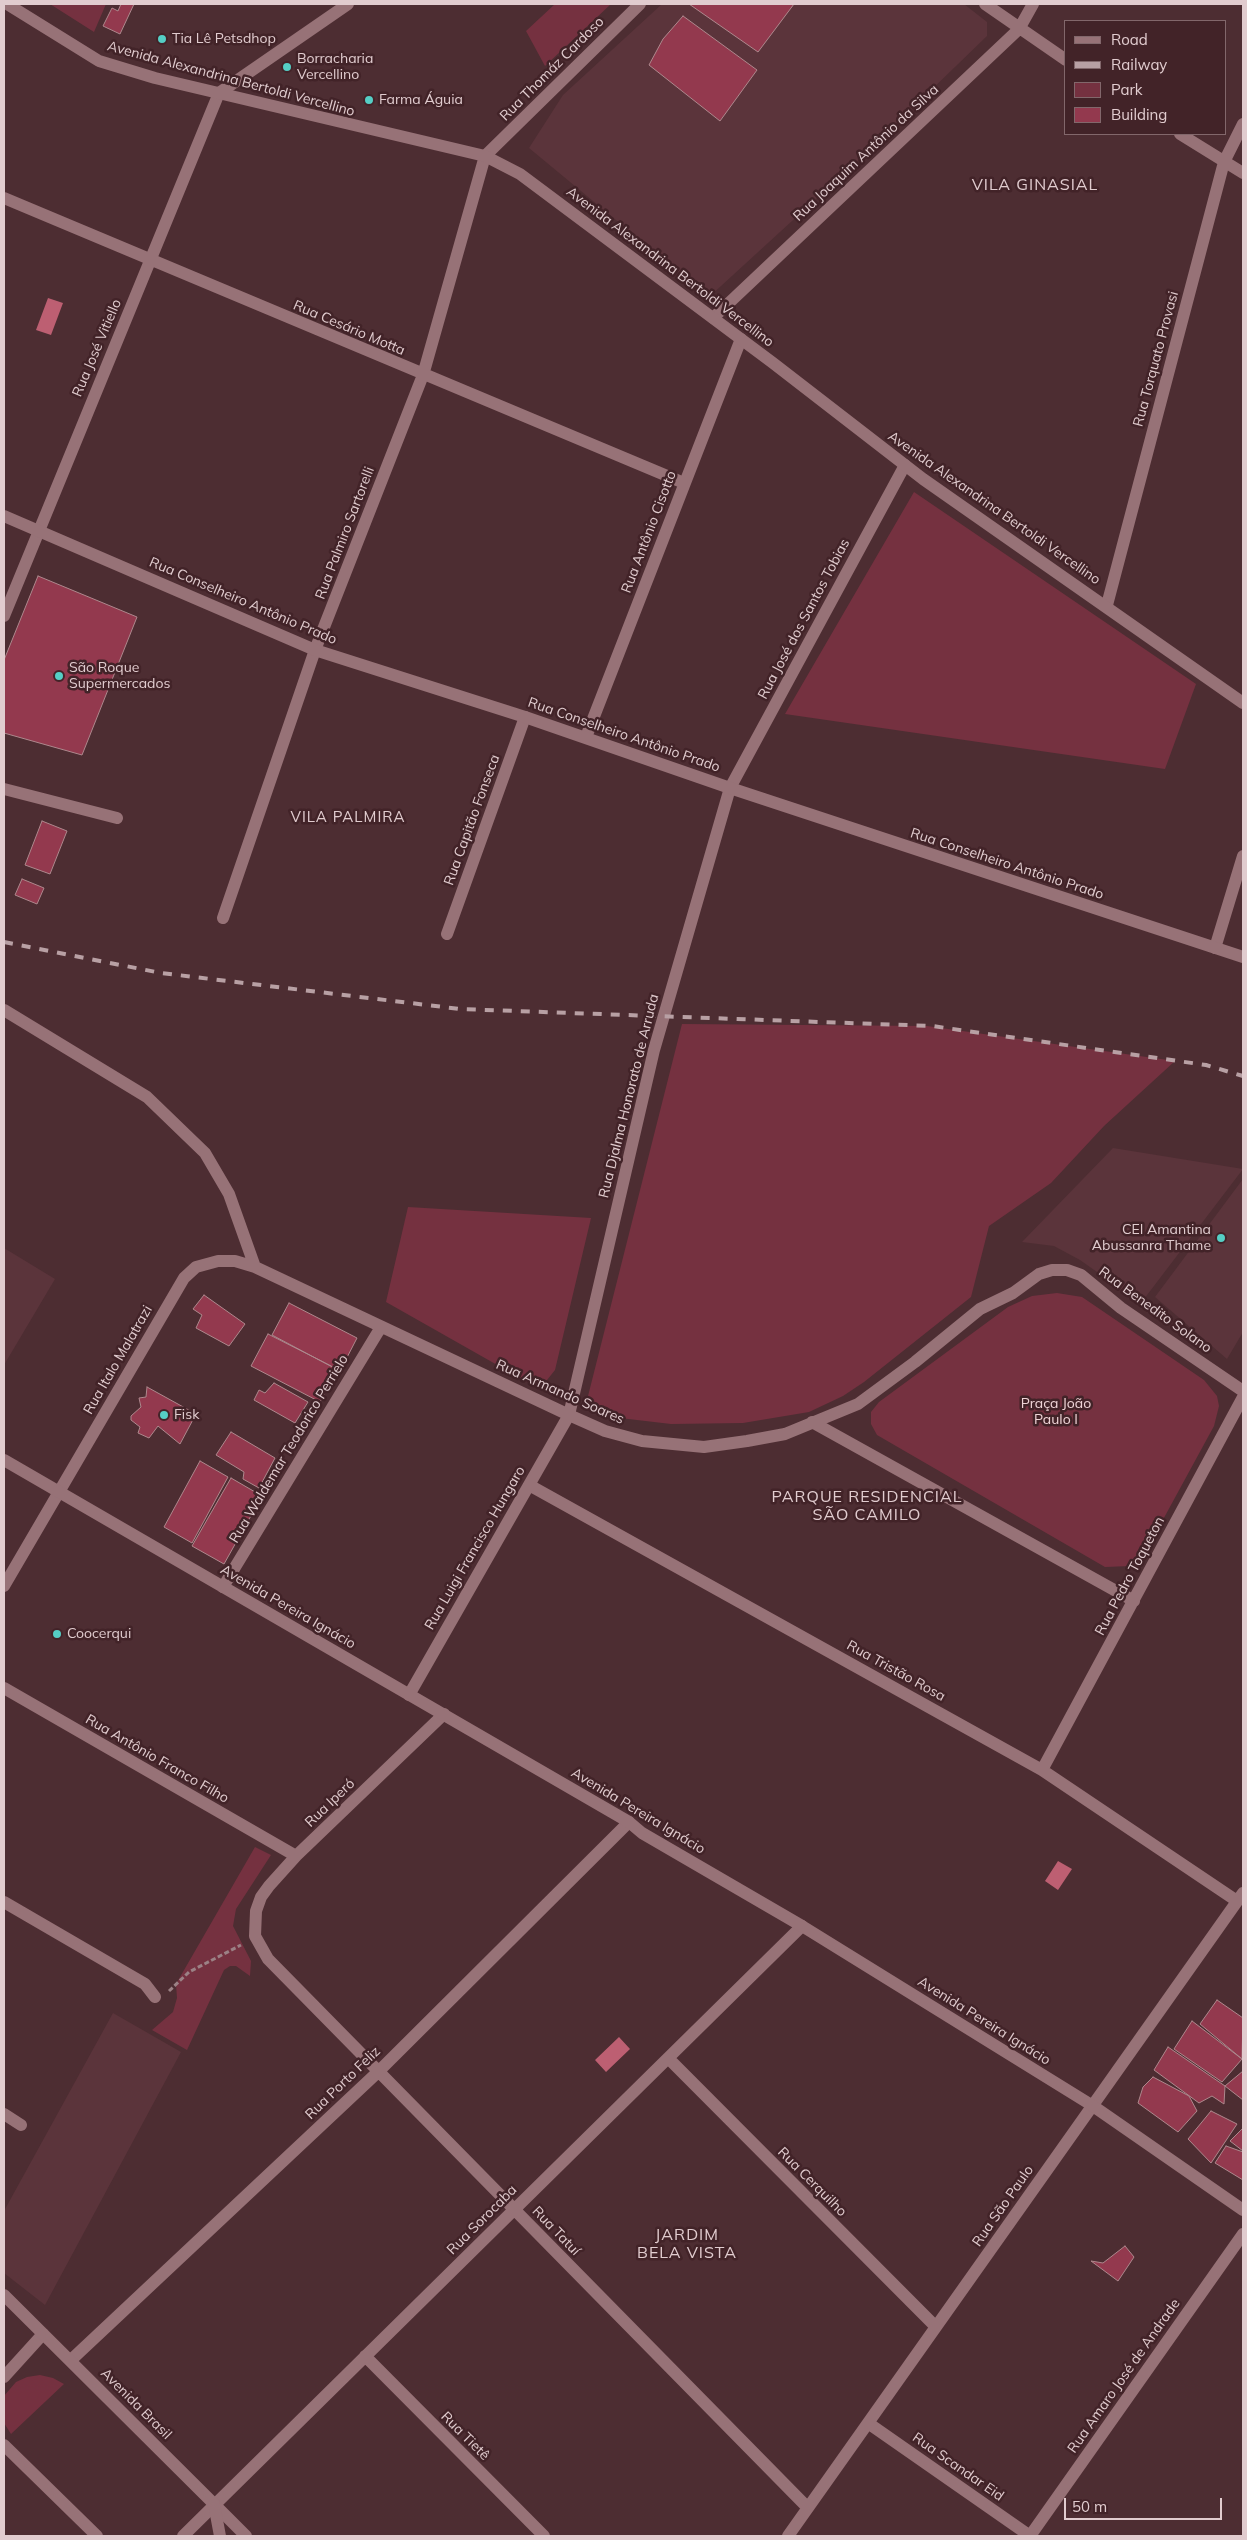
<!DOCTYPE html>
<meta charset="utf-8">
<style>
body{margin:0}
#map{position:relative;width:1247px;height:2540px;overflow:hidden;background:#4d2d32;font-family:Mulish,sans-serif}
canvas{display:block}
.frame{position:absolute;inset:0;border:5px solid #e1cccf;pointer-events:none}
.legend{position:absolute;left:1064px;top:20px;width:162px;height:115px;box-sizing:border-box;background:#422328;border:1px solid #82676b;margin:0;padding:6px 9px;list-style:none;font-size:15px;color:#e1cccf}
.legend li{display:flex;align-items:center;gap:10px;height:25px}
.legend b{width:25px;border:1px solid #82676b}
.scale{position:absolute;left:1064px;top:2498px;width:158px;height:22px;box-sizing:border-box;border:2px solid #e1cccf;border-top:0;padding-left:6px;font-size:15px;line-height:18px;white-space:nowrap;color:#e1cccf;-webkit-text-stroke:4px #422328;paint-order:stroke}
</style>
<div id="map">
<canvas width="1247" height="2540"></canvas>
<div class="frame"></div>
<ul class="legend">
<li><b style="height:6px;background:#977277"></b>Road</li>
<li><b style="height:6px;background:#b8a0a4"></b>Railway</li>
<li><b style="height:14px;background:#753140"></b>Park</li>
<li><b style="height:14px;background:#93394e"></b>Building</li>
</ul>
<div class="scale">50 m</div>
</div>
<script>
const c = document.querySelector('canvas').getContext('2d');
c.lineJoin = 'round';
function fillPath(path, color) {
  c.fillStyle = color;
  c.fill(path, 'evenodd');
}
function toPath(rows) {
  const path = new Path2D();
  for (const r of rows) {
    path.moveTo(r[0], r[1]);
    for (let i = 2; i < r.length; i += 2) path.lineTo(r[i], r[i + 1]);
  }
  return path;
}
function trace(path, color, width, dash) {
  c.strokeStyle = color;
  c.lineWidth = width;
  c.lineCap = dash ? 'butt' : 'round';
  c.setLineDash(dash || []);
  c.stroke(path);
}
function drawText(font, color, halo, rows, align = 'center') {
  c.font = font + ' Mulish,sans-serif';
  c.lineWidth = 5;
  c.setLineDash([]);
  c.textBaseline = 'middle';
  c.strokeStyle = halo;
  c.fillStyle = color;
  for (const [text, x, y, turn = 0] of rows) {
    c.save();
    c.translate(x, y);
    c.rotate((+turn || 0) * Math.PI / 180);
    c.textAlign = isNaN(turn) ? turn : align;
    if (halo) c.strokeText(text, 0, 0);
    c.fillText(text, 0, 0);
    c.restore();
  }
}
fillPath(toPath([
 [662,4,964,4,987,22,987,36,863,156,709,297,529,148,563,95],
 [1113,1148,1243,1169,1141,1303,1080,1260,1054,1246,1022,1242],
 [1243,1179,1243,1332,1227,1359,1155,1297],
 [4,1248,55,1279,4,1365],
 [113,2013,181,2052,45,2305,4,2273,4,2211]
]), '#5b343b');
fillPath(toPath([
 [50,4,106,4,94,32],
 [555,4,611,4,545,66,526,31],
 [914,492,1196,684,1165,769,785,714],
 [682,1024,927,1026,1175,1061,1104,1126,1051,1183,989,1226,971,1297,864,1382,843,1396,809,1412,743,1423,671,1424,620,1418,586,1404],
 [408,1207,591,1218,555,1370,547,1380,538,1385,529,1383,386,1302],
 [1057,1293,1082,1297,1204,1380,1217,1396,1219,1406,1214,1426,1141,1560,1130,1566,1105,1567,877,1435,871,1424,871,1412,879,1402,1008,1307,1032,1296],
 [255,1847,271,1855,236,1909,233,1926,251,1961,250,1976,236,1966,230,1966,224,1970,187,2050,152,2030,173,2012,177,1998,176,1984],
 [40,2375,53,2378,64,2384,11,2434,4,2423,4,2396,16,2382,27,2377]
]), '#753140');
fillPath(toPath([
 [48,298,63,303,51,335,36,330],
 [1058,1861,1072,1869,1058,1890,1045,1881],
 [619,2037,630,2049,606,2072,595,2060]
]), '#bd5f72');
const building = toPath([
 [121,4,134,4,120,34,103,26,112,8,118,11,121,4],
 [689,4,794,4,758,52,689,4],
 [683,16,757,70,720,121,649,65,663,39,683,16],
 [38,576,137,617,82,755,4,733,4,660,38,576],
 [42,821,67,831,50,874,25,865,42,821],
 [22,879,44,888,37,904,15,895,22,879],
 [204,1295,245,1324,229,1346,196,1328,202,1315,193,1309,204,1295],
 [289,1303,357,1338,340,1371,272,1335,289,1303],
 [268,1334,337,1369,320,1402,251,1366,268,1334],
 [274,1383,308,1402,295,1423,254,1400,259,1390,265,1393,274,1383],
 [147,1387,196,1414,180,1444,158,1426,149,1438,138,1433,140,1427,131,1420,131,1416,141,1407,139,1398,146,1397,147,1387],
 [231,1432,275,1458,259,1488,243,1479,244,1472,216,1455,231,1432],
 [200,1461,228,1477,192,1543,164,1527,200,1461],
 [231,1478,262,1496,224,1564,192,1546,231,1478],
 [1217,2000,1243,2018,1242,2059,1200,2024,1217,2000],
 [1192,2021,1242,2059,1222,2082,1174,2049,1192,2021],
 [1168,2047,1225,2086,1224,2104,1212,2096,1199,2103,1154,2070,1168,2047],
 [1243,2071,1243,2100,1225,2086,1243,2071],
 [1153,2077,1189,2096,1197,2111,1178,2132,1138,2103,1143,2087,1153,2077],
 [1211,2111,1237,2124,1211,2163,1188,2139,1211,2111],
 [1243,2128,1243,2151,1230,2141,1243,2128],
 [1226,2146,1243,2152,1243,2180,1215,2163,1226,2146],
 [1125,2246,1134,2257,1118,2281,1091,2261,1103,2263,1125,2246]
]);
fillPath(building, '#93394e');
trace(building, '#ae888d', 1);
trace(toPath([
 [169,1991,189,1972,241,1945]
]), '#9b8185', 3, [5, 2.5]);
trace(toPath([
 [985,4,1066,60],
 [1180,134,1243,173],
 [4,198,684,483],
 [713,318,1019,29,1033,4],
 [1107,605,1224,162,1243,124],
 [4,616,219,93,348,4],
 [586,737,741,339],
 [4,789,117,818],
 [223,918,315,650,423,375,485,156,640,4],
 [447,934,525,717],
 [1215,948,1243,856],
 [4,1010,147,1097,205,1153,229,1194,255,1267],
 [812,1422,1134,1601],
 [529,1485,1042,1770,1237,1901],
 [4,1586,184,1278,196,1267,218,1261,235,1261,255,1267,569,1415,605,1431,642,1441,704,1447,747,1441,785,1434,858,1404,915,1362,980,1309,1013,1293,1039,1274,1052,1270,1067,1270,1081,1275,1121,1308,1243,1391],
 [223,1587,381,1327],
 [4,1688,296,1856],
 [409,1695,569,1415,654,1050,730,788,905,465],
 [444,1714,296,1856,269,1886,261,1897,256,1911,255,1936,268,1959,808,2508],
 [1042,1770,1243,1397],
 [4,1902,145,1984,155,1997],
 [668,2058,936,2327],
 [4,2114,21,2125],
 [365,2356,544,2536],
 [71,2360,379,2071,629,1822],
 [4,2377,43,2334],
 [868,2423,1030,2536],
 [183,2536,802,1926],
 [788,2536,1243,1893],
 [1030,2536,1243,2234]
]), '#977277', 12);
trace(toPath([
 [4,1460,629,1822,642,1833,802,1926,1093,2106,1243,2210],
 [214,2504,246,2536]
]), '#977277', 12);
trace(toPath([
 [7,4,99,61,155,78,485,156,520,174,773,363,923,479,1243,703],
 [4,516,315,650,525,717,730,788,1243,957],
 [4,2295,214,2504,220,2536],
 [4,2445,97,2536]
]), '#977277', 12);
trace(toPath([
 [4,942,161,973,460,1009,932,1026,1206,1065,1243,1076]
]), '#b8a0a4', 4, [9, 9]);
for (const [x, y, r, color] of [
 [162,39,5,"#55cec5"],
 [287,67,5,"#55cec5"],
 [369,100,5,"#55cec5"],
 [59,676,5,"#55cec5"],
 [1221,1238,5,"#55cec5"],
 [164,1415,5,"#55cec5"],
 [57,1634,5,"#55cec5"]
]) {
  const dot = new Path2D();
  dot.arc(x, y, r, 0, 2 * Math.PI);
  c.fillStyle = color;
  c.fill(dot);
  trace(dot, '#422328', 2);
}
drawText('14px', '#e1cccf', '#422328', [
 ["Tia Lê Petsdhop",172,39],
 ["Borracharia",297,59],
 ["Vercellino",297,75],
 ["Farma Águia",379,100],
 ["São Roque",69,668],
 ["Supermercados",69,684],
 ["CEI Amantina",1211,1230,"right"],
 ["Abussanra Thame",1211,1246,"right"],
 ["Fisk",174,1415],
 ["Coocerqui",67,1634]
], 'left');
drawText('14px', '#e1cccf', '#422328', [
 ["Rua Thomáz Cardoso",552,69,-45],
 ["Avenida Alexandrina Bertoldi Vercellino",231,79,15],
 ["Rua Joaquim Antônio da Silva",866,153,-43],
 ["Avenida Alexandrina Bertoldi Vercellino",670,267,37],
 ["Rua Cesário Motta",349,328,23],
 ["Rua José Vitiello",97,348,-67],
 ["Rua Torquato Provasi",1156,359,-75],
 ["Avenida Alexandrina Bertoldi Vercellino",994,508,35],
 ["Rua Antônio Cisotto",649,532,-69],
 ["Rua Palmiro Sartorelli",345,533,-69],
 ["Rua Conselheiro Antônio Prado",243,601,23],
 ["Rua José dos Santos Tobias",804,619,-62],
 ["Rua Conselheiro Antônio Prado",624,735,19],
 ["Rua Capitão Fonseca",472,820,-70],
 ["Rua Conselheiro Antônio Prado",1007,864,18],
 ["Rua Djalma Honorato de Arruda",629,1096,-76],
 ["Rua Benedito Solano",1155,1310,36],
 ["Rua Italo Malatrazi",118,1360,-60],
 ["Rua Armando Soares",560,1392,24],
 ["Rua Waldemar Teodorico Perrielo",289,1449,-59],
 ["Rua Luigi Francisco Hungaro",475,1548,-60],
 ["Rua Pedro Toqueton",1130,1576,-62],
 ["Avenida Pereira Ignácio",288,1607,30],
 ["Rua Tristão Rosa",896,1671,29],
 ["Rua Antônio Franco Filho",157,1759,30],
 ["Rua Iperó",330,1803,-44],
 ["Avenida Pereira Ignácio",638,1811,31],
 ["Avenida Pereira Ignácio",984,2021,32],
 ["Rua Porto Feliz",343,2083,-44],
 ["Rua Cerquilho",812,2182,45],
 ["Rua São Paulo",1003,2206,-55],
 ["Rua Sorocaba",482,2220,-45],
 ["Rua Tatuí",556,2231,46],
 ["Rua Amaro José de Andrade",1124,2376,-55],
 ["Avenida Brasil",136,2404,45],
 ["Rua Tietê",465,2436,45],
 ["Rua Scandar Eid",958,2467,35]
]);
drawText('14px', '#efd4d7', '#422328', [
 ["Praça João",1056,1404],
 ["Paulo I",1056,1420]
]);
c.letterSpacing = '1px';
drawText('15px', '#e1cccf', '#422328', [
 ["VILA PALMIRA",348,817]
]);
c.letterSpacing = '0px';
c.letterSpacing = '1px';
drawText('16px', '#e1cccf', '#422328', [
 ["VILA GINASIAL",1035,185],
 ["PARQUE RESIDENCIAL",867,1497],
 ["SÃO CAMILO",867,1515],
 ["JARDIM",687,2235],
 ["BELA VISTA",687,2253]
]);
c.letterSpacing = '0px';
</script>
